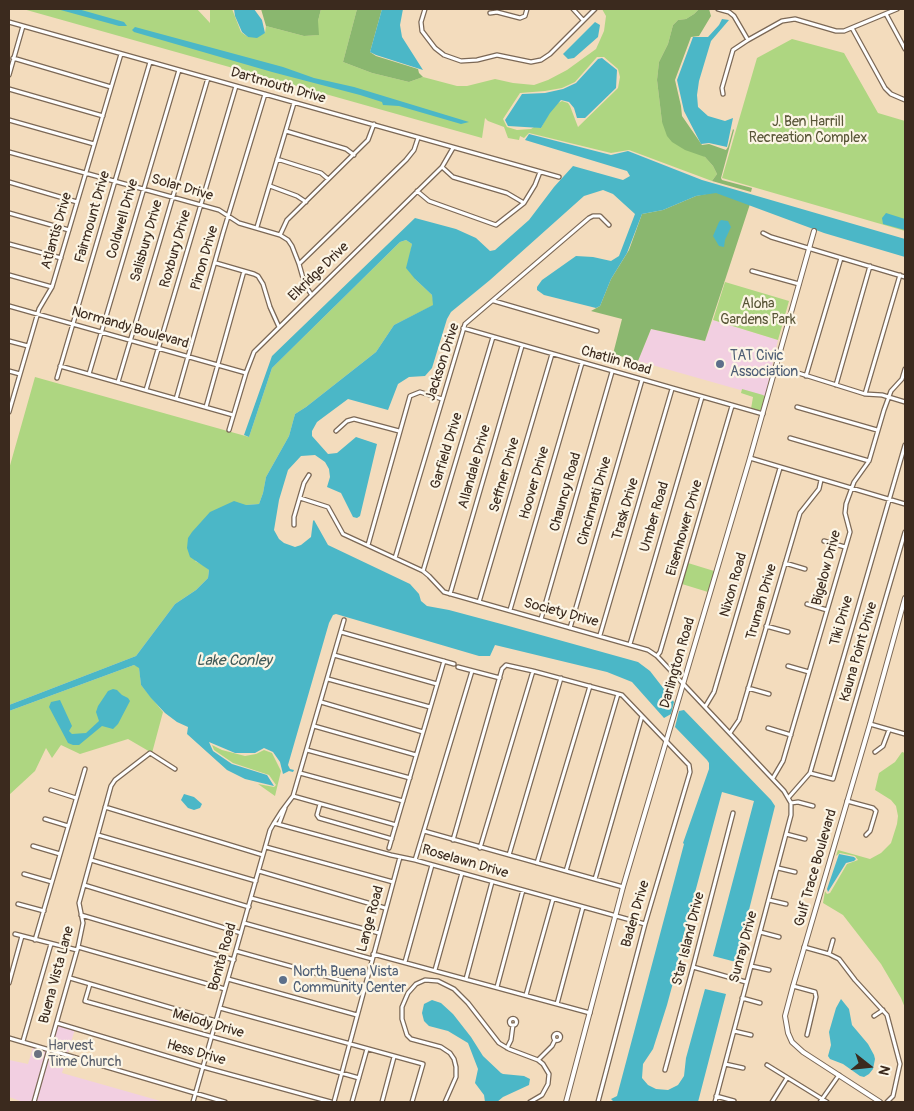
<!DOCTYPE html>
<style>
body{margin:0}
#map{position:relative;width:914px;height:1111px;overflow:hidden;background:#f3dcbd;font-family:Pangolin,sans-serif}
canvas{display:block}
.frame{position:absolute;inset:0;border:10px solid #3b2a1e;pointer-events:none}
.north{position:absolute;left:844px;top:1041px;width:50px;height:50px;-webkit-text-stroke:4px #fcf5e5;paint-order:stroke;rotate:106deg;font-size:14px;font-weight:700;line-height:20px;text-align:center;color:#3b2a1e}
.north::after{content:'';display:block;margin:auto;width:18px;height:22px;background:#3b2a1e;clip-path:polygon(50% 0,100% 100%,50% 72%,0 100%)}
</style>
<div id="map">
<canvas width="914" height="1111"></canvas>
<div class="frame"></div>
<div class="north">N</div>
</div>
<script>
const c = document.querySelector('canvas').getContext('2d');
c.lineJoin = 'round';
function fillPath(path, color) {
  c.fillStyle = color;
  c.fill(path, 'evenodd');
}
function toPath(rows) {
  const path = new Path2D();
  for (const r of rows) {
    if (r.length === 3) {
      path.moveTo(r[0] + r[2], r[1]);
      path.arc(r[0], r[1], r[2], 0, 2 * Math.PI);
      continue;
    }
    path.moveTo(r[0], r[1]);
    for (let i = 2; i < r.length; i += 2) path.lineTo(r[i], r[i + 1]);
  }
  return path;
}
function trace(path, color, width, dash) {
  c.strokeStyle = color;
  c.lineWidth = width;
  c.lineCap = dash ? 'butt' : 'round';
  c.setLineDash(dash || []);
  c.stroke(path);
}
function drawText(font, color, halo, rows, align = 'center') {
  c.font = font + ' Pangolin,sans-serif';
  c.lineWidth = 4.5;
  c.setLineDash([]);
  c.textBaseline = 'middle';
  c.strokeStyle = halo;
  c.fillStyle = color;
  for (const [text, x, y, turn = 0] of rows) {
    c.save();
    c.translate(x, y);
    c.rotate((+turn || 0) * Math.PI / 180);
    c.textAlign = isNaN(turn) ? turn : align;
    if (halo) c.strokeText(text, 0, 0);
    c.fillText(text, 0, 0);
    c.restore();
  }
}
fillPath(toPath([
 [713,320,778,340,765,397,638,361,651,329,705,341],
 [54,1022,75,1029,62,1073,164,1102,23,1102,9,1097,9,1060,28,1064,33,1048,46,1051]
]), '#f2cfe1');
fillPath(toPath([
 [23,9,197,9,210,23,210,9,232,9,241,32,248,37,265,33,266,26,304,36,318,35,318,21,321,9,357,9,343,62,372,73,409,82,423,77,457,86,467,86,495,79,513,83,534,85,548,80,567,70,596,49,604,31,606,16,602,9,699,9,694,14,686,19,678,20,673,25,668,44,659,62,657,80,662,122,705,157,713,166,717,174,712,181,629,150,611,153,529,133,524,138,520,136,519,140,508,138,504,127,488,121,485,118,482,138],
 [597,57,604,57,618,69,620,77,618,88,578,127,570,106,568,103,562,101,556,104,550,111,541,128,534,127,531,129,517,130,507,127,503,119,520,93,545,91,562,88,575,82],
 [792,39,844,53,878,113,905,121,905,231,722,178,757,58],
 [406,240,412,244,410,255,415,279,432,295,434,305,394,325,376,352,306,407,295,414,289,436,266,477,263,493,259,504,246,505,195,561,203,565,209,570,208,578,196,590,175,604,136,656,9,705,9,469,35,377,249,437,272,368,400,242],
 [725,282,789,301,778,340,713,320],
 [742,389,763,395,766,397,762,411,759,412,751,409,753,397,741,393],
 [688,563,714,571,708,592,682,584],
 [134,665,139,667,141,685,163,712,152,753,128,739,80,754,61,745,52,758,46,748,35,771,9,795,9,711],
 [212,745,222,750,245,756,256,754,264,750,272,753,281,771,275,796,258,784,274,787,276,785,269,775,233,763,214,750],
 [902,752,905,753,905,1008,901,998,881,964,843,915,823,903,825,891,827,894,830,893,847,864,858,860,855,856,840,853,836,856,838,850,870,859,881,853,891,843,897,824,898,816,896,806,891,800,875,790,879,773,895,762]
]), '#aed681');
fillPath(toPath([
 [261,9,321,9,318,21,319,35,304,36,266,26],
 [357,9,382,9,370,52,376,56,418,69,419,73,423,77,409,82,372,73,343,62],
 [699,9,709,9,711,16,699,36,691,37,675,80,681,106,682,116,702,145,709,144,726,150,728,147,733,129,734,130,721,178,722,180,752,188,751,192,712,181,717,174,713,166,705,157,685,150,672,142,667,136,662,122,657,80,659,62,668,44,673,25,678,20,686,19,694,14],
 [716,192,751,201,705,341,651,329,638,361,613,354,622,319,591,311,600,306,611,279,629,250,642,214,663,210,696,196]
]), '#8ab76f');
fillPath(toPath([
 [57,9,78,9,124,22,127,26,119,26],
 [234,9,254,9,262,20,265,33,257,38,248,37,242,32,235,16],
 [382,9,403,9,400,25,402,37,423,70,376,55,370,52],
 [722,19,729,20,711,41,699,81,697,95,698,107,708,116,725,121,733,118,727,147,709,143,701,144,684,111,677,80,693,37,708,37,719,25],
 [595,22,600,25,598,37,574,58,568,59,563,54],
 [135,27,283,67,314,78,354,87,469,122,461,124,399,106,383,105,382,102,360,95,272,72,134,32,132,30],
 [602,58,617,70,616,88,585,118,577,118,574,108,569,102,561,100,550,113,541,128,508,126,505,120,522,94,545,93,563,89,576,83,598,59],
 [529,134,611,155,628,151,702,180,905,239,905,257,824,233,716,193,696,196,663,210,642,214,627,253,611,279,600,306,596,308,544,295,537,290,537,287,542,280,576,256,593,257,611,261,619,256,635,214,613,194,603,190,584,196,490,280,451,312,447,319,432,368,425,376,409,377,398,384,388,410,348,399,317,422,312,431,312,436,328,454,337,453,356,437,377,444,360,516,357,518,353,517,341,493,327,487,330,477,329,469,325,462,315,455,301,456,288,470,279,500,274,530,279,539,284,543,295,547,301,545,311,537,313,521,314,520,328,545,410,584,419,594,421,601,427,606,449,610,505,625,638,662,650,671,674,702,671,714,664,718,632,682,607,672,495,645,490,656,479,656,336,614,333,615,329,623,288,765,290,769,294,770,293,772,289,771,283,774,280,762,273,752,264,748,255,753,235,753,209,742,213,751,232,764,267,775,274,786,245,779,227,770,187,734,188,727,177,722,165,713,151,698,141,685,139,668,134,665,9,711,9,705,136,656,175,604,196,590,208,578,209,570,190,557,187,548,188,538,192,532,210,512,234,501,246,505,259,504,263,493,266,477,289,436,295,414,306,407,376,352,394,325,433,305,432,295,415,279,406,268,412,244,406,240,400,242,272,368,249,437,244,435,272,356,415,218,456,229,476,238,490,251,495,250,529,220,554,187,573,166,623,180,630,176,627,171,525,140],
 [886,213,905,219,905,230,883,224,882,218],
 [721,220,728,221,731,227,725,240,724,247,719,246,713,236,719,222],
 [113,689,117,690,122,695,128,698,130,701,118,724,113,729,102,726,79,745,73,745,68,743,49,707,51,702,60,700,72,726,69,731,72,734,86,733,99,721,96,712,98,706,108,691],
 [684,710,771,800,775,806,736,962,713,956,754,801,722,792,679,952,677,968,667,1005,653,1049,643,1064,642,1078,648,1085,656,1089,668,1090,678,1085,684,1076,686,1058,705,989,726,994,698,1102,614,1102,611,1099,617,1096,684,844,683,843,709,769,709,763,707,760,675,727,679,711],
 [184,794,194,797,202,804,200,808,194,810,188,808,181,800],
 [839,854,854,857,856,859,854,861,846,863,828,892,827,889],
 [841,999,849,1009,852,1025,868,1044,874,1055,875,1059,873,1069,869,1074,864,1077,860,1076,843,1064,830,1059,828,1056,831,1045,829,1032,836,1008],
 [432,1000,441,1003,453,1014,471,1037,483,1056,501,1073,503,1074,524,1076,530,1079,529,1085,503,1097,497,1102,485,1102,484,1095,475,1083,478,1069,468,1043,448,1031,429,1026,424,1021,422,1013,424,1004]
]), '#4bb7c7');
const street = toPath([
 [425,9,421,22,422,31,435,48,444,55,461,61,477,60,497,55,531,62,541,60,550,54,595,9],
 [573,9,583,20],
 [718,9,729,12,734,16,748,40],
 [490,13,497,12,520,18,525,16,527,9],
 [886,14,905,49],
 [9,22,559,177],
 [852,28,885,88,891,94,905,100],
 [13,58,111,87],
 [9,75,23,26],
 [9,89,103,116],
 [723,94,722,88,733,50,748,40,782,21,795,19,836,31,844,31,897,9],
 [9,120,94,144],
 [286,131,346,149,354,155],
 [9,152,219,210,239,223,280,235,288,240,292,246,299,264,305,285,311,294],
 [277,159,321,173,328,179],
 [442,167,453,177,507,193,524,203],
 [9,182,77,202],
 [270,186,297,196,306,202],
 [417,191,429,201,496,225,524,203,535,185,540,172],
 [9,213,69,230],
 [257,227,294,103],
 [763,233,771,237,905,277],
 [280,235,287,220,368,140,374,124],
 [9,244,61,258],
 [216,263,254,274,258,276,263,284,270,307,279,327],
 [299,264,406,160,414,150,418,138],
 [752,271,799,284],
 [9,275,52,287],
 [494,301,597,331],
 [9,306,246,373],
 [463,328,763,414],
 [9,341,28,346],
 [60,366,233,415],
 [776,366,865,394,882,395,905,402],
 [9,371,20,374],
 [89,374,179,70],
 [806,376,841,258],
 [57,378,150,62],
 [118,382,208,78],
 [836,385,870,266],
 [146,390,236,86],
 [865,394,900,275],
 [176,399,223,233,265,94],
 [206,407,244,271],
 [797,407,877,430],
 [9,412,39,309,52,287,121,54],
 [229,430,246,373,254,352,442,167,453,148],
 [336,431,347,421,354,419,399,431],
 [790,438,869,461],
 [750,458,905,504],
 [300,498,328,507,343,534,423,571,429,576,444,592,648,650,657,656,784,791,791,803,791,815,715,1102],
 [294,525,294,517,304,483,309,475],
 [824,541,845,547],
 [368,545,410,396,420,392,442,399],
 [395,558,465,324,589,218,593,216,600,216,609,225],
 [785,563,805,569],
 [423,571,493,337],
 [450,594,522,346],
 [479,602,552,354],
 [807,604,827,610],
 [510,610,582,363],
 [541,619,612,372],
 [766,626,788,632],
 [570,628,642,380],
 [341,632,454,664],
 [600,635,672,389],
 [630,644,702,397],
 [334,655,437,684],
 [657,656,660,652,732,406],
 [788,666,809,672],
 [458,667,500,678],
 [328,679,430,707],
 [748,688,769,694],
 [321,702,423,732],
 [705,707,714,692,780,468],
 [870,724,905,734],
 [314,726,416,755],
 [768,728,791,735],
 [730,733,739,720,800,513,819,489,821,480],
 [307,750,410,778],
 [875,752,883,746,889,730],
 [300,773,403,801],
 [810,773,833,779,905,532],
 [773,778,783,761,850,532,845,513,846,504,854,482,869,461,884,410,891,391,902,379,905,369],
 [51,790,76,798],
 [293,796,396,825],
 [789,797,810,773,905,445],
 [847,801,873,808,876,811,870,831,866,835],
 [791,803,798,802,813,806],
 [320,804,317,815,319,818,392,839],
 [105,807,263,855],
 [45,819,68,826],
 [274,823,281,812,293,796,344,620],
 [279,824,285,808],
 [424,831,623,887],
 [786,834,805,839],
 [98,835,256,881],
 [453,840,502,669,506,665,533,671,622,695,689,765,690,772,645,924,598,1102],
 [33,846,60,854],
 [266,847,393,882],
 [389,848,444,661],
 [480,848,533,671],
 [509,855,561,678],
 [91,860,249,907],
 [415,860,472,671],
 [537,863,590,686],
 [778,868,795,872],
 [259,871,385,908],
 [566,871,618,694],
 [24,874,52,882],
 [595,879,642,716],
 [84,885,241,933],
 [251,898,379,933],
 [769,900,786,904],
 [18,904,44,911],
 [81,915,234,960],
 [244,923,372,959],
 [760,932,779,937],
 [15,934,77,950],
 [35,940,85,769],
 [78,947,225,989],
 [804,947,829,954,839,959,855,980,887,1015,900,1064,893,1096,887,1102],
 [236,951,365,987],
 [373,954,590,1013],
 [829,954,833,940],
 [405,962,432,865],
 [751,966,769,970],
 [693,967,746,982],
 [435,970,462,873],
 [70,978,216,1021],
 [228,979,357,1015],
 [466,979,492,882],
 [9,983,22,936],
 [90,984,85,1001,359,1078],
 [793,986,815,992,816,997,807,1035],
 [497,987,523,890],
 [526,995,553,899],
 [742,998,760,1003],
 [557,1004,583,907],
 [220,1008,423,1064,412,1102],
 [874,1016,883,1010],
 [513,1022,3.5],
 [57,1023,203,1067,331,1102],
 [734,1031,751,1035],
 [557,1037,3.5],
 [9,1038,225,1102],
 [23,1041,51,944],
 [507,1048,511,1040,513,1025],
 [538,1060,552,1046,555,1040],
 [725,1064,743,1068],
 [767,1065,827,1102],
 [665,1070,693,967,733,813],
 [716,1096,734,1101],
 [34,1102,78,947,83,923,79,903,111,786,115,780,150,753,175,769],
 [193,1102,270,830,274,823,391,855,415,860,645,924],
 [334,1102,400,857],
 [352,1102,367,1049],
 [382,1102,394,1057],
 [445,1102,456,1077,456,1067,454,1059,450,1053,441,1047,411,1039,407,1035,402,1019,402,1007,408,993,416,984,425,980,438,981,454,989,468,1003,499,1043,509,1049,538,1060,543,1064,549,1074,548,1084,542,1095,530,1102],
 [772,1102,787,1078],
 [820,1102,839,1075]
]);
const secondary = toPath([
 [566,1102,623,887,750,458,814,231],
 [880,1102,803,1052,792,1042,788,1033,785,1016,793,986,870,724,905,598]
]);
trace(street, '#7b6856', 5.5);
trace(secondary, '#7b6856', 6);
trace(street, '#fff', 3);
trace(secondary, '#fff', 4);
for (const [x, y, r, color] of [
 [720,364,5,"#5c6f8a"],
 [283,980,5,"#5c6f8a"],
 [38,1054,5,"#6b7280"]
]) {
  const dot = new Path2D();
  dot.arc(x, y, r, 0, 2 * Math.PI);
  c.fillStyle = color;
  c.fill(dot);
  trace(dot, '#fcf5e5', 2);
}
drawText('14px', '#3b2a1e', '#fcf5e5', [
 ["Dartmouth Drive",278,86,16],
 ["Solar Drive",182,188,16],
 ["Fairmount Drive",93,217,-74],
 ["Coldwell Drive",123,219,-74],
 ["Atlantis Drive",57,231,-74],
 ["Salisbury Drive",147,241,-74],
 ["Roxbury Drive",176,249,-74],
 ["Pinon Drive",205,258,-74],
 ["Elkridge Drive",319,272,-44],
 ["Normandy Boulevard",130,328,16],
 ["Chatlin Road",616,361,16],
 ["Jackson Drive",443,362,-72],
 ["Garfield Drive",447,451,-73],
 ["Allandale Drive",475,467,-74],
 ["Seffner Drive",505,475,-74],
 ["Hoover Drive",535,483,-74],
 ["Chauncy Road",566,492,-74],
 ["Cincinnati Drive",595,501,-74],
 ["Trask Drive",626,509,-74],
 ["Umber Road",655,517,-74],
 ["Eisenhower Drive",685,528,-74],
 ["Bigelow Drive",827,568,-75],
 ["Nixon Road",734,585,-74],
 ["Truman Drive",762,602,-74],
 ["Society Drive",561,613,15],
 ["Tiki Drive",842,621,-74],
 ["Kauna Point Drive",859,652,-74],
 ["Darlington Road",678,663,-74],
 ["Roselawn Drive",465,862,16],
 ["Gulf Trace Boulevard",816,868,-74],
 ["Baden Drive",636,914,-74],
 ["Lange Road",371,919,-75],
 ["Star Island Drive",689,939,-76],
 ["Sunray Drive",744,947,-75],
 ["Bonita Road",223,957,-74],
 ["Buena Vista Lane",57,975,-75],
 ["Melody Drive",208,1024,16],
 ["Hess Drive",196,1053,16]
]);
drawText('14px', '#585537', '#fcf5e5', [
 ["J. Ben Harrill",808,122],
 ["Recreation Complex",808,138],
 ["Aloha",758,304],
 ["Gardens Park",758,320]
]);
drawText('14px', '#4e5e75', '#fcf5e5', [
 ["TAT Civic",730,356],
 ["Association",730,372],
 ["North Buena Vista",293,972],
 ["Community Center",293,988]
], 'left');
drawText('14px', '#5b616d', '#fcf5e5', [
 ["Harvest",48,1046],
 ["Time Church",48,1062]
], 'left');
drawText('italic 15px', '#415b59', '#fcf5e5', [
 ["Lake Conley",234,661]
]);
</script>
